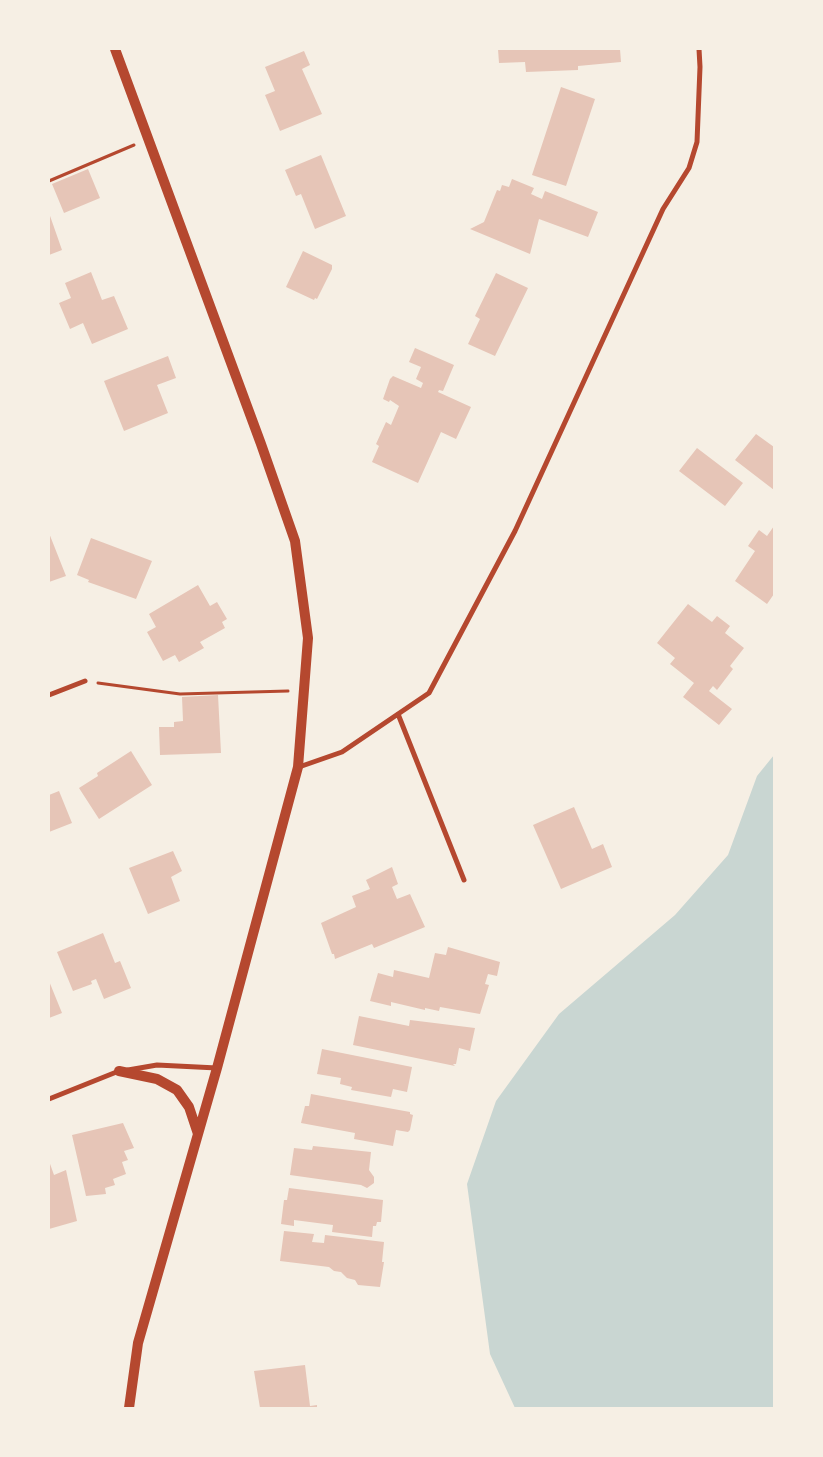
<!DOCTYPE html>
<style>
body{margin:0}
#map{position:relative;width:823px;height:1457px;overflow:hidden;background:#f6efe4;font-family:"Fira Sans",sans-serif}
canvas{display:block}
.frame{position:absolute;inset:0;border:50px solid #f6efe4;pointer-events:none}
</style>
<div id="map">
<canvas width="823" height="1457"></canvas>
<div class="frame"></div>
</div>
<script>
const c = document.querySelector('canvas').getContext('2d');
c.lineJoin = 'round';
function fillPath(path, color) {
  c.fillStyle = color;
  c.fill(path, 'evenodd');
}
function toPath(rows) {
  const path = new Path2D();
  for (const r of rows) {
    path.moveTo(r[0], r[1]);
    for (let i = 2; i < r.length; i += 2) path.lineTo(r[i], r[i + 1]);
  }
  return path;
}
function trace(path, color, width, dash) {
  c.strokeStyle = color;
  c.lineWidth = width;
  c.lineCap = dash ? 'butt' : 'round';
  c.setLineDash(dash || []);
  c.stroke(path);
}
fillPath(toPath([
 [774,755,774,1408,515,1408,490,1354,467,1184,496,1101,559,1014,675,915,728,855,757,776]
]), '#c9d6d2');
fillPath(toPath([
 [498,49,620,49,621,62,578,66,578,70,526,72,525,62,499,63],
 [304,51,310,65,302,69,322,114,280,131,265,95,275,91,265,67],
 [561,87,595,99,566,186,532,175],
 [321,155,346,216,315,229,301,194,296,196,285,170],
 [88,169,100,198,64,213,52,184],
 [512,179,534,188,531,194,542,199,545,191,598,212,588,237,539,219,530,254,470,229,484,222,497,190,500,191,502,185,509,187],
 [49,213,62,250,49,255],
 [303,251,332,265,332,269,317,299,315,298,314,300,286,287],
 [91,272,102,300,114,296,128,329,92,344,83,323,70,329,59,303,71,298,65,283],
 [496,273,528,288,495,356,468,344,480,319,475,316],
 [415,348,454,365,443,391,439,390,438,392,471,407,456,439,441,432,418,483,372,462,379,446,376,444,386,422,391,425,399,406,390,400,389,402,383,399,390,379,393,376,421,388,423,383,416,379,421,367,409,362],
 [168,356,176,378,157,385,168,413,124,431,104,381],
 [756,434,774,447,774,490,735,460],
 [697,448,743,483,725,506,679,471],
 [774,526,774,594,767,604,735,581,755,551,748,546,759,530,767,536],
 [49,533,66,576,49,582],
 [91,538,152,561,136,599,88,582,89,580,77,575],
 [198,585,210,606,217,602,227,619,222,622,225,628,200,642,204,648,179,662,175,655,163,661,147,632,156,627,149,614],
 [688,604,712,622,717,616,730,626,725,633,744,648,730,666,733,669,717,690,713,686,709,691,732,709,719,725,683,697,694,683,670,664,675,658,657,643],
 [218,695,221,753,160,755,159,727,174,727,174,722,183,721,182,697],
 [131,751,152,785,99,819,79,788,98,776,97,773],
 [59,791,72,823,49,832,49,795],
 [574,807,592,849,603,844,612,867,561,889,533,825],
 [173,851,182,871,171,877,180,901,148,914,129,868],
 [392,867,398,884,392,887,397,899,410,894,425,927,374,948,372,944,335,959,334,954,332,954,321,923,356,907,352,896,370,889,366,880],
 [103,933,115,963,120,961,131,988,104,999,96,979,91,981,92,984,73,991,57,952],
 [448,947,500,962,497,976,488,974,485,984,489,985,480,1014,440,1007,439,1011,425,1008,425,1010,391,1002,391,1006,370,1001,378,973,393,977,394,970,429,978,435,953,446,955],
 [49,981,62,1013,49,1018],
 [359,1016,409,1026,410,1020,475,1028,470,1051,459,1048,456,1064,453,1064,455,1066,353,1045],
 [322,1049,412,1067,407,1092,393,1089,391,1097,351,1090,352,1087,340,1084,341,1078,317,1074],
 [311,1094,410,1112,410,1114,413,1115,410,1130,408,1132,396,1130,393,1146,354,1139,355,1133,301,1123,305,1106,309,1106],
 [123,1123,134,1148,124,1151,128,1160,122,1162,126,1174,113,1179,115,1185,105,1188,106,1194,86,1196,72,1135],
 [313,1146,371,1152,369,1170,374,1177,374,1183,367,1188,361,1185,290,1175,294,1148,312,1150],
 [49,1161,54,1175,66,1170,77,1221,49,1229],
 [289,1188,383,1200,381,1222,377,1222,376,1226,373,1226,372,1237,332,1232,333,1225,294,1220,294,1226,281,1224,284,1200,287,1200],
 [284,1231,314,1234,312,1242,324,1243,325,1235,384,1242,382,1262,384,1262,380,1287,358,1285,355,1280,347,1278,341,1272,334,1271,329,1267,280,1261],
 [305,1365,310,1406,317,1405,317,1408,260,1408,254,1371]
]), '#e6c5b7');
trace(toPath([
 [49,181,134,145],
 [98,683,180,694,288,691]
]), '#b5482f', 3);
trace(toPath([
 [49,695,85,681],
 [398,714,464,880],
 [299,767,342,752,429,693,515,531,663,209,689,168,697,142,700,67,699,49],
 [128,1070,157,1065,217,1068],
 [49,1099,119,1071]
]), '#b5482f', 5);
trace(toPath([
 [115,49,261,444,295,541,308,638,298,767,217,1068,138,1343,129,1408],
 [119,1071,157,1079,177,1090,189,1107,198,1134]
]), '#b5482f', 10);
</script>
